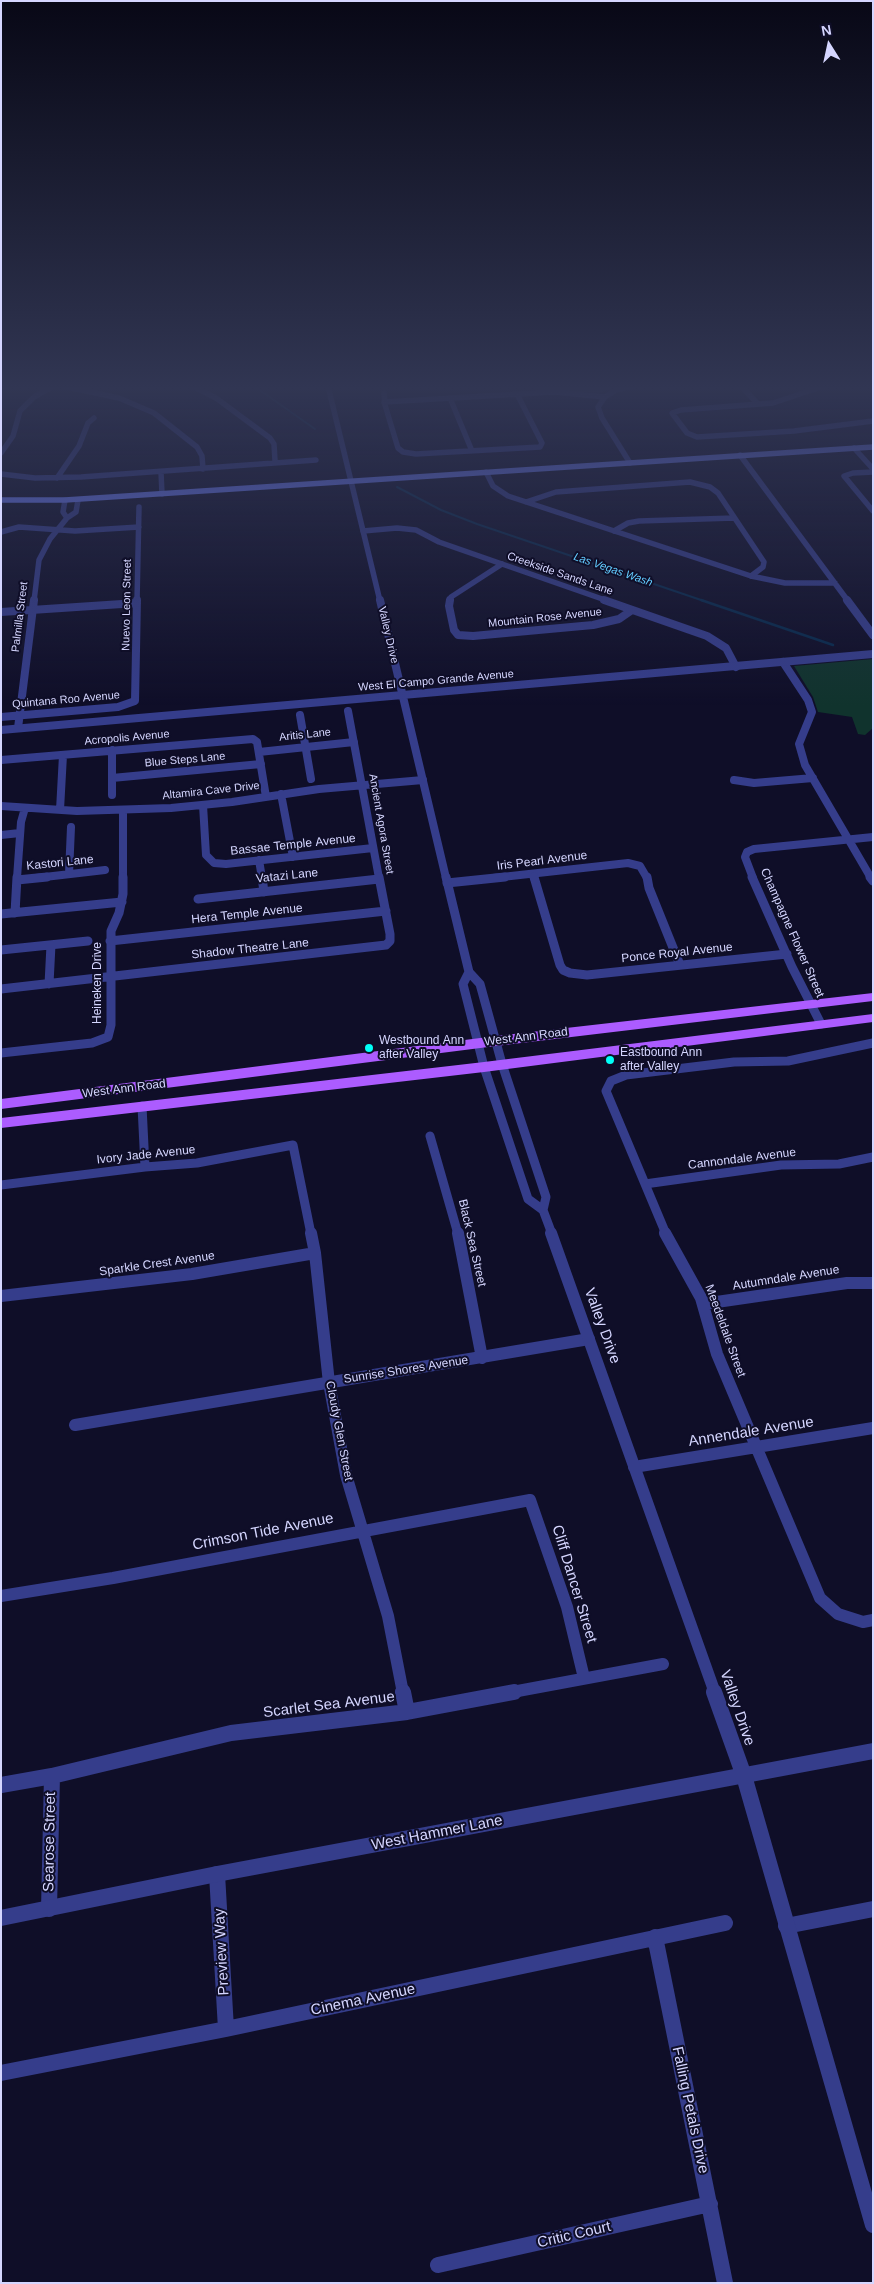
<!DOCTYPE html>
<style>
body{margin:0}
#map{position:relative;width:874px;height:2284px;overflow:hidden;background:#0f0e28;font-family:Arial,sans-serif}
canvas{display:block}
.frame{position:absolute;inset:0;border:2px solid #d5d6ff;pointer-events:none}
.north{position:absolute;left:804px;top:20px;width:50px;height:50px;-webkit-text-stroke:4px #0f0e28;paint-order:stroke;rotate:350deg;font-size:14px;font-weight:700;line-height:20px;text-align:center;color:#d5d6ff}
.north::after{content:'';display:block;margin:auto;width:18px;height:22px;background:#d5d6ff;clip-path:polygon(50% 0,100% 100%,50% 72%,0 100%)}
</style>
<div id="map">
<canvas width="874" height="2284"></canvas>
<div class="frame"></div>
<div class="north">N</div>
</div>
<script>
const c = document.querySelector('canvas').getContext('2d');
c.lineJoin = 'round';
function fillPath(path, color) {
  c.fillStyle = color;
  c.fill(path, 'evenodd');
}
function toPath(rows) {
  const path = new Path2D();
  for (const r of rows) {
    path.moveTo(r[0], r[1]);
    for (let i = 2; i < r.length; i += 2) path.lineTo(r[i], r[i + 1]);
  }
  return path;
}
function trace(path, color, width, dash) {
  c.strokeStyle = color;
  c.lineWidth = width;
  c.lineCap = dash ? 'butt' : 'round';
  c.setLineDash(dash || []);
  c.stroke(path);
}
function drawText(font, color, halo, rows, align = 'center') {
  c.font = font + ' Arial,sans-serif';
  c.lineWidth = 4;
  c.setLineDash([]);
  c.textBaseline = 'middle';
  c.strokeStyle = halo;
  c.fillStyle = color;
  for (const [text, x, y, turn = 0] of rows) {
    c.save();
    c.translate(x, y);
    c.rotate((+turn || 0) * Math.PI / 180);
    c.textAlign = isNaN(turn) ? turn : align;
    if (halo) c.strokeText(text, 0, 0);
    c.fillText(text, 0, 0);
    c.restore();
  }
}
fillPath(toPath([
 [535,386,616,386,599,393,540,390],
 [873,659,873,728,865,735,858,734,852,717,818,712,813,697,794,666]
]), '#10332d');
trace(toPath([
 [254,386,315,429],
 [397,487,441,510,477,524,704,601]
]), '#082a4d', 2);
trace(toPath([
 [701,600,833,645]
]), '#082a4d', 2.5);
trace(toPath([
 [62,386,119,398,154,413,197,447,202,456,203,469],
 [192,386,216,398,270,438,274,444,275,461],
 [741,386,758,404],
 [824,386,773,403,681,410,672,413,687,433,697,437,794,431,873,421],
 [384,393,385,405,398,448,403,452,416,454,540,447,542,443,517,394],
 [450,398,472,451],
 [384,402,554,392,605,397],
 [854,448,873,469],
 [1,453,13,436,20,411,34,397,53,386],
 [740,455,848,601],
 [630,463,602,418,598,407,605,397,616,390,632,386],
 [161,472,162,494],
 [486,472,493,486,508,496,751,576,785,583,835,583],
 [873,472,853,473,844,476,873,511],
 [1,474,35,478,81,477,316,460],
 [57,478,79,446,88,423,94,418],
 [65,500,63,512,67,518],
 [526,502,556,492,690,482,710,487,718,493,764,562,763,567,751,576],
 [363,531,397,528,416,530,439,542,608,601],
 [614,531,628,523,639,521,734,518],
 [1,532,19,527,75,531,139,527],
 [34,601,39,560,50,539,67,518,76,512,78,500],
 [137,601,139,507],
 [450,601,451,597,502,564]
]), '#353d8b', 5.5);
trace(toPath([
 [450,600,449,606,454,630,458,635,473,636,593,625,619,619,632,610],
 [604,600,707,636,726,648,736,667],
 [847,600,873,635],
 [1,612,137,603],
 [783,662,808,700,812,712,799,744,805,765,871,878],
 [348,711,379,878],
 [300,715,311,779],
 [1,717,118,707,135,701,137,600],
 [18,728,34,600],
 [112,750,112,795],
 [259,752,354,742],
 [1,760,253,739,257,742,266,797],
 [112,778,261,764],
 [734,780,754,783,813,778],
 [281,794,293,857],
 [203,805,206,855,214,863,226,864,373,848],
 [1,806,77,811,171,808,232,802,319,789,423,780],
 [60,810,63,755],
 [123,810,123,878],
 [1,835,20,833],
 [259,860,262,878],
 [69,874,71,827],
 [533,874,534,878],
 [17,878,21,822,25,808],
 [36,878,105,870],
 [493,878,628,863,640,866,647,878],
 [753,878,745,857,747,852,754,849,873,837]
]), '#353d8b', 8);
trace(toPath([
 [262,877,264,892],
 [534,877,560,965,563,970,570,973,587,975,787,954],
 [647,877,649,888,680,965],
 [752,877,792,967,821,1024],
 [870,877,873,881],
 [17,880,47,877],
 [447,883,505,877],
 [198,899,379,879],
 [15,913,17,877],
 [1,914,122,902],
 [110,941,386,911],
 [1,950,88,941],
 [49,984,51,945],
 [1,989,386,945,390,941,390,934,379,877],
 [1,1053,92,1043,108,1037,111,1025,111,931,119,913,123,894,123,877],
 [142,1106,145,1167],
 [430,1136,458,1234],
 [645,1184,781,1165,839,1164,873,1157],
 [1,1185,145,1167,197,1163,293,1145,311,1234],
 [666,1234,606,1091,611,1081,626,1075,734,1062,788,1061,873,1043]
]), '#353d8b', 9);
trace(toPath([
 [311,1233,315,1253,329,1383,346,1475,388,1616,403,1693],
 [458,1233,482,1358],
 [665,1233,701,1298,717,1354,820,1598,838,1614,863,1622,873,1620],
 [1,1296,192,1274,315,1253],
 [703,1304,847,1283,873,1283],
 [75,1425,589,1339],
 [634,1467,873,1428],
 [1,1596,113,1578,530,1500,567,1607,584,1678],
 [507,1693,663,1664]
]), '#353d8b', 12);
trace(toPath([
 [403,1692,407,1712],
 [1,1785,52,1776,231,1733,407,1712,514,1692],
 [217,1874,226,2029],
 [49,1909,52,1776],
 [786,1926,873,1909],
 [655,1937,725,2283],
 [1,2073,226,2029,725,1923],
 [438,2265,710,2204]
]), '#353d8b', 16);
trace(toPath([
 [328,386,380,601]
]), '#353d8b', 5.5);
trace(toPath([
 [380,600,446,878],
 [1,730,873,654]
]), '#353d8b', 8);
trace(toPath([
 [446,877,469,972,480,984,502,1064,546,1197,543,1210,552,1234],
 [469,972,463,984,484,1067,528,1199,543,1210]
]), '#353d8b', 9);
trace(toPath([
 [551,1233,715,1693]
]), '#353d8b', 12);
trace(toPath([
 [714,1692,744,1776,873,2225],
 [1,1918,217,1874,873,1751]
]), '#353d8b', 16);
trace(toPath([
 [1,387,3,386],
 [1,500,65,500,873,447]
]), '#6c7cff', 5.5);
fillPath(toPath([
 [873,993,873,1001,496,1046,1,1109,1,1099,496,1036,873,993],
 [873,1014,873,1022,484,1072,1,1128,1,1118,484,1062,873,1014]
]), '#ac5cff');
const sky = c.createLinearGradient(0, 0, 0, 706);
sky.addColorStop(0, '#080816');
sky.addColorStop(0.55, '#313653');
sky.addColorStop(1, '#31365300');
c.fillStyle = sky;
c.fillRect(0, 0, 874, 706);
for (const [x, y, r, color] of [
 [369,1048,5,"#01fff7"],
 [610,1060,5,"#01fff7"]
]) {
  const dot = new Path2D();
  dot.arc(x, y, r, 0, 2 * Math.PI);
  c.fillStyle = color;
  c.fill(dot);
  trace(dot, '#0f0e28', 2);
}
drawText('italic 11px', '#63ccff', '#0f0e28', [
 ["Las Vegas Wash",613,570,19]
]);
drawText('11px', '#d5d6ff', '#0f0e28', [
 ["Creekside Sands Lane",560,574,19],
 ["Nuevo Leon Street",127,605,-89],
 ["Palmilla Street",20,617,-83],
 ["Mountain Rose Avenue",545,618,-6],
 ["Valley Drive",388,635,77],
 ["West El Campo Grande Avenue",436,681,-5],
 ["Quintana Roo Avenue",66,700,-5],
 ["Aritis Lane",305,735,-6],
 ["Acropolis Avenue",127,738,-5],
 ["Blue Steps Lane",185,760,-5],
 ["Altamira Cave Drive",211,791,-6],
 ["Ancient Agora Street",381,824,80]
]);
drawText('12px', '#d5d6ff', '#0f0e28', [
 ["Bassae Temple Avenue",293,845,-6],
 ["Iris Pearl Avenue",542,861,-7],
 ["Kastori Lane",60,863,-6],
 ["Vatazi Lane",287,876,-6],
 ["Hera Temple Avenue",247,914,-6],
 ["Champagne Flower Street",792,933,66],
 ["Shadow Theatre Lane",250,949,-6],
 ["Ponce Royal Avenue",677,953,-6],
 ["Heineken Drive",98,983,-90],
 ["West Ann Road",526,1037,-7],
 ["West Ann Road",124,1089,-7],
 ["Ivory Jade Avenue",146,1155,-6],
 ["Cannondale Avenue",742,1159,-7],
 ["Black Sea Street",472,1243,77],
 ["Sparkle Crest Avenue",157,1264,-8],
 ["Autumndale Avenue",786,1278,-9],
 ["Meedeldale Street",725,1331,70],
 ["Sunrise Shores Avenue",406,1370,-9],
 ["Cloudy Glen Street",339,1431,79]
]);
drawText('12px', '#d5d6ff', '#0f0e28', [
 ["Westbound Ann",379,1041],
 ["after Valley",379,1055],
 ["Eastbound Ann",620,1053],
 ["after Valley",620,1067]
], 'left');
drawText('15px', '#d5d6ff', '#0f0e28', [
 ["Valley Drive",602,1326,70],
 ["Annendale Avenue",751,1432,-9],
 ["Crimson Tide Avenue",263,1532,-11],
 ["Cliff Dancer Street",574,1584,73],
 ["Scarlet Sea Avenue",329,1705,-7],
 ["Valley Drive",737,1708,71],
 ["West Hammer Lane",437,1833,-11],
 ["Searose Street",50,1842,-89],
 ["Preview Way",222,1952,-93],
 ["Cinema Avenue",363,2000,-12],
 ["Falling Petals Drive",690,2110,78],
 ["Critic Court",574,2235,-13]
]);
</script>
